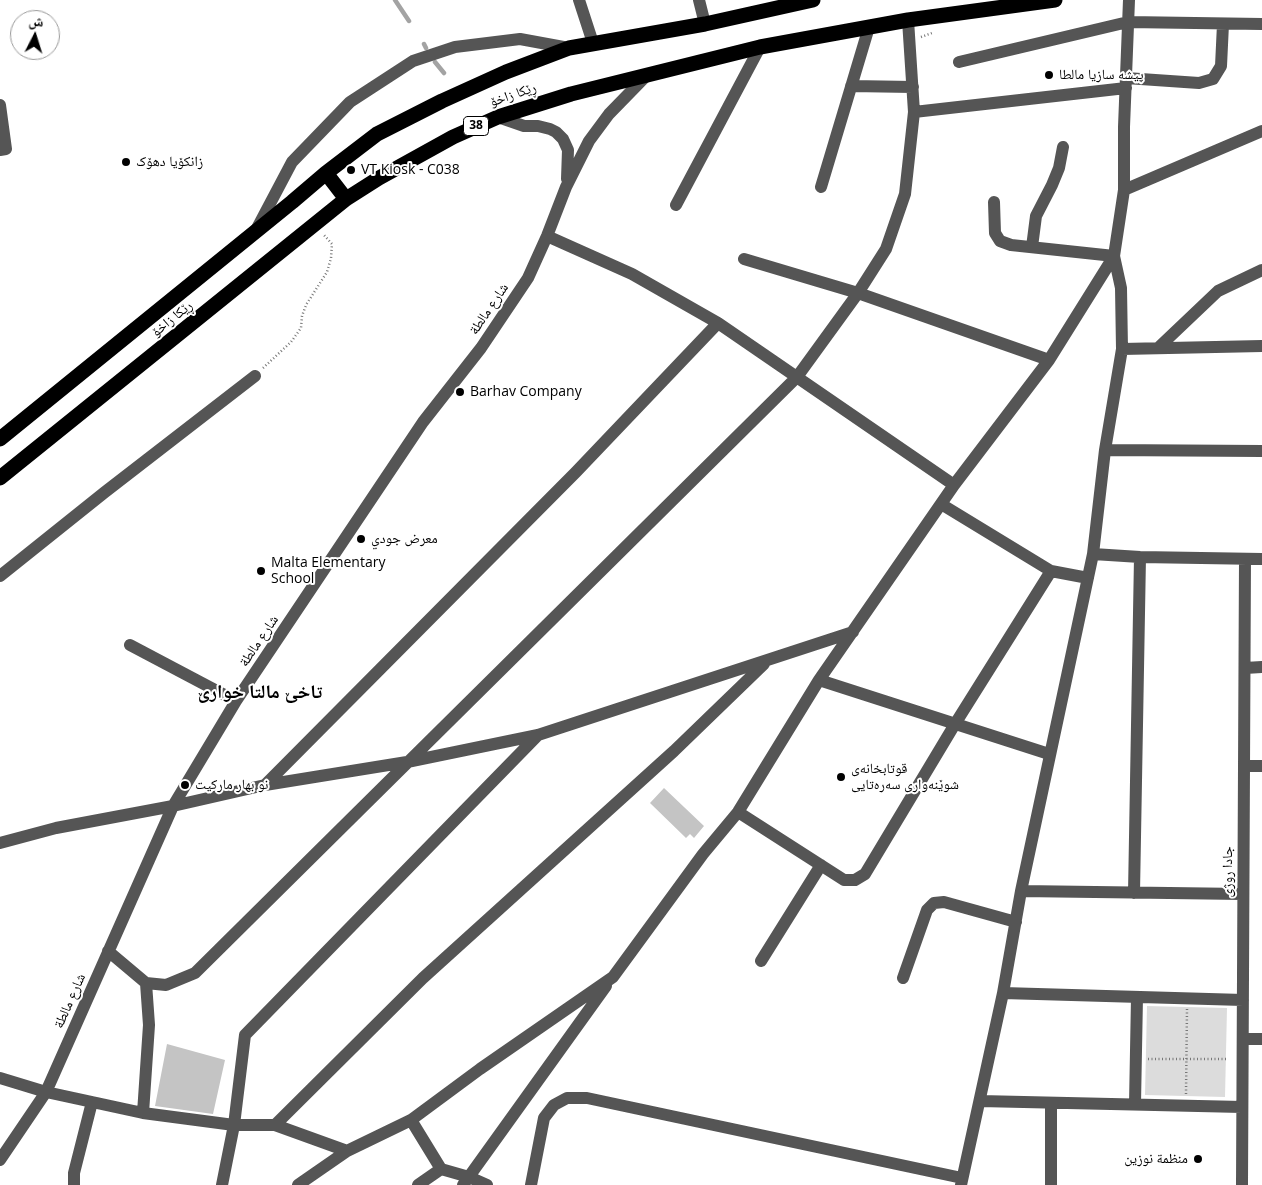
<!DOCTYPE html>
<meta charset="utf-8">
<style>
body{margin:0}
#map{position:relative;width:1262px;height:1185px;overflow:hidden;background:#fff;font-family:"Open Sans","Noto Naskh Arabic",sans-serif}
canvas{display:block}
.north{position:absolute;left:10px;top:10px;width:50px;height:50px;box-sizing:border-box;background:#fff;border:1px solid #999;border-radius:50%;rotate:5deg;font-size:14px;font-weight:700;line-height:20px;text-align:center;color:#000}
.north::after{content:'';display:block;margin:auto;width:18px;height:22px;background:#000;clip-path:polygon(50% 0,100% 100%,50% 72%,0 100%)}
</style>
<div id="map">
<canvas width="1262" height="1185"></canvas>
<div class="north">ش</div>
</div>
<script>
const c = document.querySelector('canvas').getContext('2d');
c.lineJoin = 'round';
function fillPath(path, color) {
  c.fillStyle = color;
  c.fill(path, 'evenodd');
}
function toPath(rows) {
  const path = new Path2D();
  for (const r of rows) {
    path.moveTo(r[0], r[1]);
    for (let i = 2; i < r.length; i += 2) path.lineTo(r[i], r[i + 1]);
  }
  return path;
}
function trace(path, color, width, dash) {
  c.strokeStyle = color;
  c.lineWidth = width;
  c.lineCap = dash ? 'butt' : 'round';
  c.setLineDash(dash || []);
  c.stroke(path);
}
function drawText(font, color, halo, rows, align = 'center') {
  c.font = font + ' "Open Sans","Noto Naskh Arabic",sans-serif';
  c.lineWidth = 4;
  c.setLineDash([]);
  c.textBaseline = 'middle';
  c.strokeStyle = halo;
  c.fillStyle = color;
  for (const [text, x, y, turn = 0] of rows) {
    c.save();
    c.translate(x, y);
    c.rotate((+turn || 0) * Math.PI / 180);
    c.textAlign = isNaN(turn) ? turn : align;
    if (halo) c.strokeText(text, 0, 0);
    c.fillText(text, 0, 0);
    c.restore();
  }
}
fillPath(toPath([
 [1147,1006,1227,1008,1225,1097,1145,1095]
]), '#dcdcdc');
trace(toPath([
 [395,0,409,21],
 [424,44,426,48],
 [435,62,444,73]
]), '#a3a3a3', 4.5);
fillPath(toPath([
 [664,788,704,826,694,838,690,834,686,838,650,803],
 [167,1044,225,1060,213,1114,155,1106]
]), '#c4c4c4');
trace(toPath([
 [921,37,932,33,932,31],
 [263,368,291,342,301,328,302,316,306,305,327,272,331,258,332,244,324,235],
 [1148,1059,1226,1059],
 [1186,1094,1187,1009]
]), '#777', 2.5, [1, 2.5]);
trace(toPath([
 [579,0,593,43],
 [699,0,705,24],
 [959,62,1128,22,1262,24],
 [1126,78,1199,83,1213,79,1221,66,1223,24],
 [851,86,913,87],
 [0,105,6,149,0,150],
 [914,112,1126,88],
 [498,117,524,126,538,126,550,129,556,132,563,139,568,150,567,179],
 [821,187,869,27],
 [1124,190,1262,131],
 [676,205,760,47],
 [255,232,292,162,350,102,413,61,455,47,520,39,569,48],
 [547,236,632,274,718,323,954,485],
 [1032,247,1036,216,1052,185,1059,168,1063,147],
 [744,259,858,293,1049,360],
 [1158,348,1218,291,1262,270],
 [1122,349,1262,346],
 [1105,450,1262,451],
 [941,504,1051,571,1088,578],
 [1093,554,1140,557,1262,559],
 [0,576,105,492,255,376],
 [130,645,236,701],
 [1245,668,1262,667],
 [819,680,1049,754],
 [1244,766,1262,766],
 [265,785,576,472,718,323],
 [738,812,844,880,855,880,865,874,955,724,1051,571],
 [0,843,56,828,173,806,265,785,407,762,538,735,853,632],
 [1021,891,1243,894],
 [1134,893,1140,557],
 [108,951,146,983,149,1025,143,1113],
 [761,961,821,865],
 [903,978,927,910,934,903,944,902,1016,922],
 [146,983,166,985,195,973,797,377,858,293,886,249,905,194,914,112,908,20],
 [1003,993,1243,1000],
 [1243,1039,1262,1039],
 [0,1078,46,1092,143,1113,234,1125,275,1125,347,1151,411,1120,480,1069,613,977,703,854,738,812,819,680,954,485,1049,360,1114,256,1124,190,1124,127,1129,0],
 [980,1101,1242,1107],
 [1051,1103,1051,1185],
 [1135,1104,1137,997],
 [411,1120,441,1169,469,1177,487,1185],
 [275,1125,423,978,674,751,764,664],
 [0,1160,46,1092,173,806,236,701,423,422,481,348,528,278,547,236,566,187,589,141,609,114,648,74],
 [74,1185,74,1173,92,1102],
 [222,1185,234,1125,245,1035,538,735],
 [298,1185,347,1151],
 [418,1185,441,1169],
 [463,1185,606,986],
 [531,1185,544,1118,554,1105,567,1098,587,1098,962,1178],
 [961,1185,1003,993,1021,891,1093,554,1105,450,1122,349,1121,288,1114,256,1011,245,1000,241,995,233,994,202],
 [1242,1185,1245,559]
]), '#555', 12);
trace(toPath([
 [326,173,346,199],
 [0,439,292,202,326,173,377,134,442,101,506,72,569,48,705,24,813,0],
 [0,478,346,199,379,178,453,137,498,117,571,94,760,47,908,20,1055,0]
]), '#000', 15);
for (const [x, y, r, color] of [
 [1049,75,5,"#000"],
 [126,162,5,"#000"],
 [351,170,5,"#000"],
 [460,392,5,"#000"],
 [361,539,5,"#000"],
 [261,571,5,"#000"],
 [841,777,5,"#000"],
 [185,785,5,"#000"],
 [1198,1159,5,"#000"]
]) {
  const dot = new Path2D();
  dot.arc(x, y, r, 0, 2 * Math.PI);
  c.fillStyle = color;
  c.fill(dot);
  trace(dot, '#fff', 2);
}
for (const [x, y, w] of [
 [476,126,25]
]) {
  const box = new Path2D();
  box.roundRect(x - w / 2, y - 9.5, w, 19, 4);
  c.fillStyle = '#fff';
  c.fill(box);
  trace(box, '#000', 1);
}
drawText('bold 12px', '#000', null, [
 ["38",476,126]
]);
drawText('14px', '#000', '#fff', [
 ["پيشه سازيا مالطا",1059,75],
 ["زانکۆیا دهۆک",136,162],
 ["VT Kiosk - C038",361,170],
 ["Barhav Company",470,392],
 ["معرض جودي",371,539],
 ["Malta Elementary",271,563],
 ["School",271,579],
 ["قوتابخانەی",851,769],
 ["شوێنەواری سەرەتایی",851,785],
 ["نو بهار ماركيت",195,785],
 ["منظمة نوزين",1188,1159,"right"]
], 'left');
drawText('14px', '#000', '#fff', [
 ["ڕێکا زاخۆ",513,95,-19],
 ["شارع مالطة",489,309,-56],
 ["ڕێکا زاخۆ",172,319,-39],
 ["شارع مالطة",259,641,-56],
 ["جادا روژی",1228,872,-90],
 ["شارع مالطة",70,1001,-66]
]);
drawText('bold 19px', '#000', '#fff', [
 ["تاخێ مالتا خوارێ",260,693]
]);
</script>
